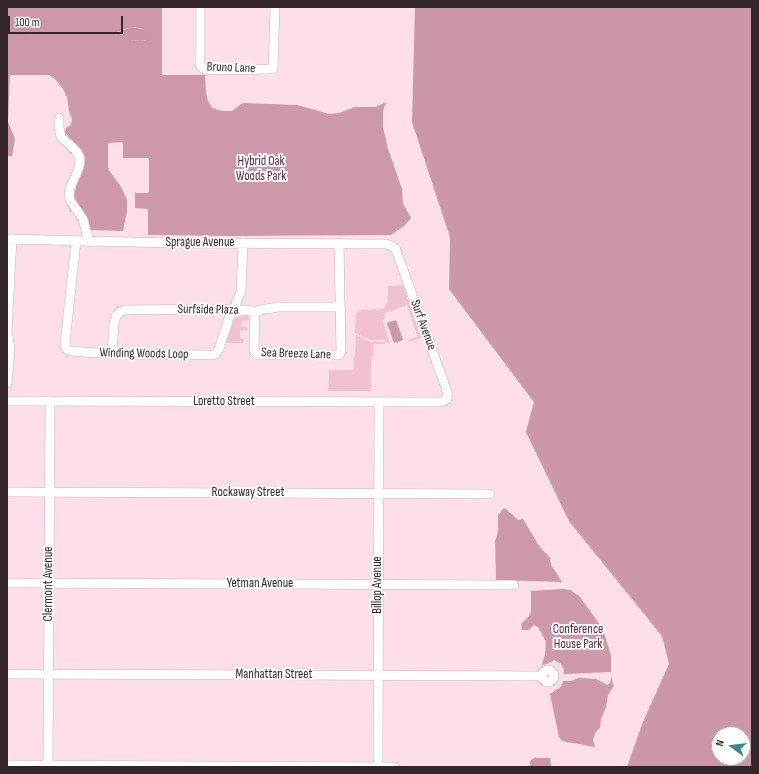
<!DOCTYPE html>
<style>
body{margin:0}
#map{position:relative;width:759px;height:774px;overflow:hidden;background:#fedfe9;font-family:"Sofia Sans Condensed",sans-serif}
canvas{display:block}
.frame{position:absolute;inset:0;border:8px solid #34252a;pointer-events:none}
.north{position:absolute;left:711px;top:726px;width:40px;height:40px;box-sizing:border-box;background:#fff;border:1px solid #aea8aa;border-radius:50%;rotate:285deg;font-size:11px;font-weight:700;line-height:16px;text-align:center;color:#34252a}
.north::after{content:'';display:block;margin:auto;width:14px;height:18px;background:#3e858d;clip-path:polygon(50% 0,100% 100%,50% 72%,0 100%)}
.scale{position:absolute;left:8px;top:16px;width:115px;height:18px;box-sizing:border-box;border:2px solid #34252a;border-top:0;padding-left:5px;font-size:12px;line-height:14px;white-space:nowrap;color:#34252a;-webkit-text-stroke:3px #fff;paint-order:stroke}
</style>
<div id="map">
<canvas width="759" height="774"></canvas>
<div class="frame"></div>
<div class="north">N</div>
<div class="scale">100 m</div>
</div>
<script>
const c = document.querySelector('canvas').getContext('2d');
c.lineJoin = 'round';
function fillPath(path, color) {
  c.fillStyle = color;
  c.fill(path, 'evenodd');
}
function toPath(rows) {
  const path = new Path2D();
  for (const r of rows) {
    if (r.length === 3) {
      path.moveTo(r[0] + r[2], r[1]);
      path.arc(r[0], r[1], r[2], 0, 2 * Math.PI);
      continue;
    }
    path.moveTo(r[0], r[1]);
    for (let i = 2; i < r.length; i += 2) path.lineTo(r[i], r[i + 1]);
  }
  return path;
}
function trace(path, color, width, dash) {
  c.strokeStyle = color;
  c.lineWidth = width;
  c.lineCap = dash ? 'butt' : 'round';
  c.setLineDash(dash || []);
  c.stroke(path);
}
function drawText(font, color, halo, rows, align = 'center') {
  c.font = font + ' "Sofia Sans Condensed",sans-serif';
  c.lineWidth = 4;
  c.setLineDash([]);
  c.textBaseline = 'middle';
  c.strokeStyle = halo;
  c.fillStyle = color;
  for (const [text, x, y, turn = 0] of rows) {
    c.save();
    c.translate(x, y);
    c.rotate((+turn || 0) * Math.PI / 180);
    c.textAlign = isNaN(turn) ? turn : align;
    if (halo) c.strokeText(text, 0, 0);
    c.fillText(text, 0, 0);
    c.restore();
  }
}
fillPath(toPath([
 [403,285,421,338,408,342,408,340,418,337,407,305,384,313,385,318,382,320,390,343,387,343,384,340,370,340,355,333,356,314,361,310,384,309,388,300,388,286],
 [247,316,249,318,249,320,241,321,241,327,247,327,247,330,240,330,240,339,243,339,243,343,226,343,234,319,238,317],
 [356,335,370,342,383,342,386,344,373,344,373,356,371,356,371,391,328,391,329,370,354,370,354,357,355,357]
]), '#f1c0d1');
fillPath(toPath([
 [7,7,162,7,162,75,205,75,206,93,208,101,212,108,221,111,232,111,243,103,297,105,329,114,339,113,355,107,376,107,386,102,383,111,383,127,388,149,402,189,403,204,411,218,405,225,391,235,230,236,148,235,148,209,135,208,135,193,149,193,149,158,123,158,123,142,108,143,108,169,121,187,127,200,127,211,123,231,90,230,88,220,76,202,74,196,77,183,85,164,85,157,82,150,65,133,66,128,71,125,72,119,69,111,67,97,63,89,55,79,49,75,10,75,8,122,15,139,12,156,7,156],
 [132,27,143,29,147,41,140,40,134,41,115,35,117,32],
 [503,509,506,509,518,520,523,519,539,546,550,558,551,565,562,582,496,580,495,541,498,532,498,516],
 [562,589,570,590,579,596,603,629,611,656,611,672,564,674,564,669,561,664,554,660,547,664,542,665,545,654,546,642,541,632,538,627,534,625,528,630,522,630,521,624,529,616,531,612,531,591],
 [612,676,613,687,608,695,606,707,601,719,600,728,596,731,593,740,595,747,562,741,559,737,550,694,562,686,563,681,571,681,578,678,582,678,596,679,607,685,610,683],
 [534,758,550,758,551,767,530,767,530,761]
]), '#ce98ab');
fillPath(toPath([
 [415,7,752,7,752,767,627,767,643,722,669,664,662,636,569,521,526,432,534,402,449,289,450,237,412,122],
 [719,734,743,734,743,758,719,758],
 [18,23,27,24,32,29,26,41,19,41,17,38,14,29,15,25],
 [132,27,151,31,153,33,153,38,147,41,140,40,134,41,119,38,115,35,117,32],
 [396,320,403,340,394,343,387,323]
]), '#cd97aa');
const minor = toPath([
 [200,7,200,64,201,67,206,70,273,69,275,7],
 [59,118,59,128,61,137,76,151,80,158,79,168,70,188,69,196,71,202,83,219,89,242],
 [7,239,174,243,386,244,392,246,396,250,448,394,447,399,441,402,7,401],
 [76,241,65,343,65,347,69,351,112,354,212,355,216,354,219,349,228,321,241,292,243,243],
 [255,311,254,351,258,355,339,355,341,352,339,243],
 [112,354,114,323,116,316,120,312,125,310,215,309,255,311,278,307,340,307],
 [7,383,10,349,7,330,12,239],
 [7,492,490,494],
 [7,583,514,585],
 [548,676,6],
 [7,674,542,676],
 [7,765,395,767],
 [48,767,50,401],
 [378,767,379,402]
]);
trace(minor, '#d1acb9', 10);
trace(minor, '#fff', 9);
drawText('13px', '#34252a', '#fff', [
 ["Bruno Lane",231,68,2],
 ["Sprague Avenue",200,243],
 ["Surfside Plaza",208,310,1],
 ["Surf Avenue",423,325,70],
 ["Winding Woods Loop",144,354,1],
 ["Sea Breeze Lane",296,354,2],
 ["Loretto Street",224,402],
 ["Rockaway Street",248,493],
 ["Clermont Avenue",49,584,-90],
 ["Yetman Avenue",260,584],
 ["Billop Avenue",378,585,-90],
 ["Manhattan Street",274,675]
]);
drawText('13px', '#5e1e3b', '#fff', [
 ["Hybrid Oak",261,162],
 ["Woods Park",261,177],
 ["Conference",578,630],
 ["House Park",578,645]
]);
</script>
